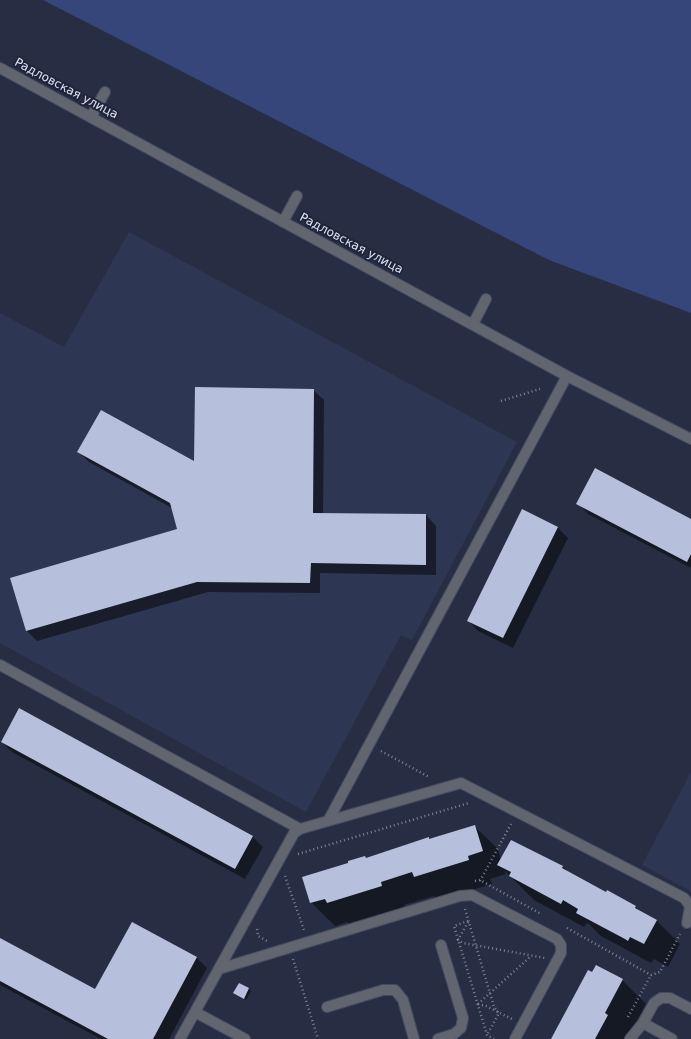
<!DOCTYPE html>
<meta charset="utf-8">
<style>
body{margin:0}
canvas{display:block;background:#272e44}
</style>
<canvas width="691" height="1039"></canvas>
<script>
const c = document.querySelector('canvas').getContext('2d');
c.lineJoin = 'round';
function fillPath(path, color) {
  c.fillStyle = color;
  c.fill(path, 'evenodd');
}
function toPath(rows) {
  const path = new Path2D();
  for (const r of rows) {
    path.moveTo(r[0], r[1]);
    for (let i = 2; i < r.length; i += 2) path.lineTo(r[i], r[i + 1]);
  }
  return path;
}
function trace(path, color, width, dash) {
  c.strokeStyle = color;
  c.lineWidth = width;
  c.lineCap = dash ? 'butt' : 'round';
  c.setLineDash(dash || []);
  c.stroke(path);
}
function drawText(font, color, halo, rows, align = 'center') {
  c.font = font + ' "DejaVu Sans",sans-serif';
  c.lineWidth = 4;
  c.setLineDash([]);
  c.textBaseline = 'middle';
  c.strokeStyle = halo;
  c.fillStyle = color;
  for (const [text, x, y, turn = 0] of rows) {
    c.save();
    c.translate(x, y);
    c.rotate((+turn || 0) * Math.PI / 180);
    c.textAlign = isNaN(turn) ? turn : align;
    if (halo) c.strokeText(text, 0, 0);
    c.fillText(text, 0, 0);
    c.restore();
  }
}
fillPath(toPath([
 [129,232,517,442,412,640,401,635,306,812,0,643,0,313,64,347],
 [691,772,691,891,642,865]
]), '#2d3652');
fillPath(toPath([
 [43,0,691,0,691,313,549,260]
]), '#36457a');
fillPath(toPath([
 [313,390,324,400,323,514,426,515,436,526,436,575,320,573,320,593,208,592,37,641,27,631,179,530,172,508,89,462,79,452,195,463],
 [578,503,691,520,691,568,588,514],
 [557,527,568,538,513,648,478,631,468,620],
 [20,709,253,837,263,847,245,879,12,752,2,742],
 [474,826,498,849,501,860,511,841,563,867,568,872,606,893,635,906,641,912,657,921,680,944,668,967,654,959,651,963,601,936,589,924,587,923,584,927,534,900,504,870,506,874,490,879,492,884,438,900,434,896,404,905,405,910,351,926,347,922,335,926,311,902,366,859,428,838,430,839],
 [132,923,197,958,207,968,169,1039,101,1039,0,985,0,939,96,991],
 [622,980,646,1004,628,1037,630,1039,552,1039],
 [239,984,251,991,246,1000,235,993]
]), '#0007');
fillPath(toPath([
 [195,387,314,389,313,513,426,514,426,565,311,563,310,583,197,582,26,631,10,578,177,529,170,503,77,452,101,410,194,461],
 [595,468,691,519,691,554,687,562,576,504],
 [522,509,558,527,503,638,467,621],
 [19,708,253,836,235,869,1,742],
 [475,825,483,851,468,856,469,860,414,877,412,872,381,882,382,886,327,903,325,899,310,903,302,877,348,863,348,861,365,856,366,858,429,837,429,839],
 [511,840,563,866,562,868,606,892,607,890,636,906,635,908,657,920,644,944,630,937,628,941,625,939,576,913,578,909,563,900,561,904,509,876,511,872,497,865],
 [132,922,197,957,153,1039,108,1039,0,981,0,938,95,989],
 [596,965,623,979,605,1013,608,1015,595,1039,551,1039,588,970,592,972],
 [239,983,249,988,244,999,233,993]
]), '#b6c0dc');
const service = toPath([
 [91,117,105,92],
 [283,222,297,196],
 [473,324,486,299],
 [0,665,300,829],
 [328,821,461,783,684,898,690,906,687,923],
 [219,969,460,896,472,895,557,939,561,945,561,953,515,1039],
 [327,1007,383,990,395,990,403,1000,414,1039],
 [195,1012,245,1039],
 [643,1023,672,1039],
 [180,1039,294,833,300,829,328,821,567,376],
 [438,1039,454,1034,461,1028,463,1018,441,945],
 [630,1039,643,1023,654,1003,661,998,670,998,691,1009]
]);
const minor = toPath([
 [0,68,567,376,691,439]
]);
trace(service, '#444b60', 12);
trace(minor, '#444b60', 12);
trace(toPath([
 [501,401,540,389],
 [381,751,429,777],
 [298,854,469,803],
 [285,876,304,930],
 [475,881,480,880,541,914],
 [480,881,511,824],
 [465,909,494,1007,499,1013,487,1035],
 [468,921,454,926,487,1035,494,1039],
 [468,922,458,940,463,943,545,958],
 [567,928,651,975,660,972,680,934],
 [257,929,258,936,267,941],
 [293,959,318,1039],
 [478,1004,531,956],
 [478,1004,486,1006,512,1019],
 [628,1017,651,975]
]), '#7d8396', 2.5, [1, 3]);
trace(service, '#616570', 10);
trace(minor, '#616570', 10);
drawText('12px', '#dee3f1', '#1e2439', [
 ["Радловская улица",66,89,28],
 ["Радловская улица",351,244,28]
]);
</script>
